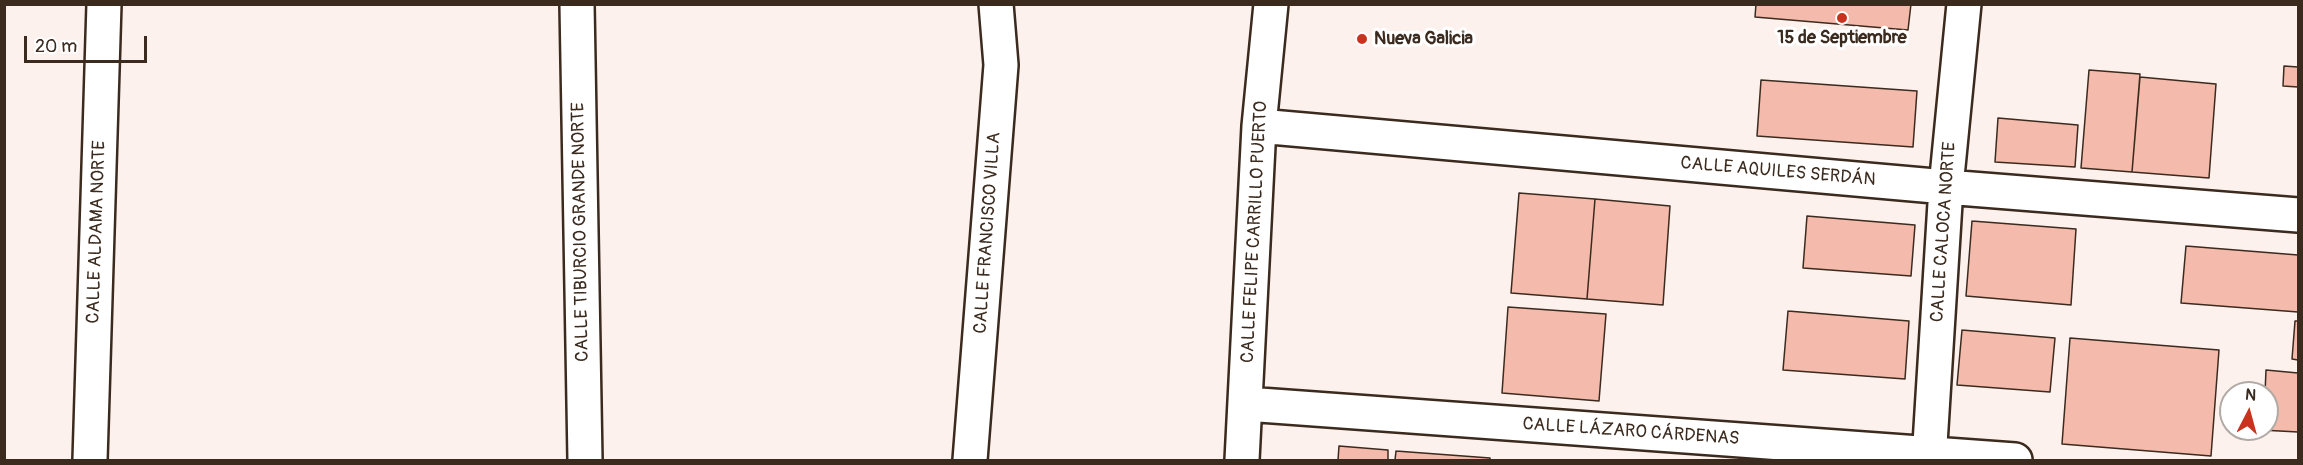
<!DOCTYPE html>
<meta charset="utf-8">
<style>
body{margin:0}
#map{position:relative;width:2303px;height:465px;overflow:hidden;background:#fdf1ee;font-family:Pangolin,sans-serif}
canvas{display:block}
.frame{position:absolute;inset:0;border:6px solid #3b2a1e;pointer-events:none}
.north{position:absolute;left:2219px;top:381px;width:60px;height:60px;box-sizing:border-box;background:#fff;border:2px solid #b1aaa5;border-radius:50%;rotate:6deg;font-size:16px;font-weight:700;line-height:24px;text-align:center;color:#3b2a1e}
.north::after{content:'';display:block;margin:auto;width:21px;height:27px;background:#c8321e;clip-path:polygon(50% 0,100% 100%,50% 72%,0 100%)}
.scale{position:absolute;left:24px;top:36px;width:123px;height:27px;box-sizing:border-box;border:3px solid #3b2a1e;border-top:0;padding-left:8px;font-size:18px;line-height:21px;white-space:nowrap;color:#3b2a1e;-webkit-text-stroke:4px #fff;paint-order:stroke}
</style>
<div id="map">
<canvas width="2303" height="465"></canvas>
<div class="frame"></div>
<div class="north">N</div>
<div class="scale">20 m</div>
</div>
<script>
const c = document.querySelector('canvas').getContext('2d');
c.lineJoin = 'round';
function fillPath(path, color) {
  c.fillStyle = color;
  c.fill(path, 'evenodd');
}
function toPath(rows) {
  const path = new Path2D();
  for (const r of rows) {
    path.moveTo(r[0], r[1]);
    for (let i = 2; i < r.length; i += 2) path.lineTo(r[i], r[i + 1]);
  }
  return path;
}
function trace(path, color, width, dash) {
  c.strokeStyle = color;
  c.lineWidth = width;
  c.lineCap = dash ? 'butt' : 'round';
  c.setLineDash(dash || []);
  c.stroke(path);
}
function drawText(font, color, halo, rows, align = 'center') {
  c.font = font + ' Pangolin,sans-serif';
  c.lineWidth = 6;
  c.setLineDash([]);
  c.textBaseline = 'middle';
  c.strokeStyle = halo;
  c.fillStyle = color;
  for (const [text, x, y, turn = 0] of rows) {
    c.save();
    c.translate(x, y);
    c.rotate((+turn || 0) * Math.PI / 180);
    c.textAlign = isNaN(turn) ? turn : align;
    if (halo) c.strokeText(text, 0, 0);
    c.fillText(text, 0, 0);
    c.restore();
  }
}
const building = toPath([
 [1756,4,1911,4,1908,30,1755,17,1756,4],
 [2284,66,2298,67,2298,87,2283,86,2284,66],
 [2089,70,2140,74,2132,172,2081,168,2089,70],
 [2140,77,2216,84,2209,178,2132,172,2140,77],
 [1761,80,1917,91,1913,147,1757,136,1761,80],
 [1998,118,2078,125,2075,167,1995,162,1998,118],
 [1519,193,1595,199,1587,299,1511,293,1519,193],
 [1595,199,1670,206,1663,305,1587,299,1595,199],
 [1807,216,1915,225,1911,276,1803,268,1807,216],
 [1972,221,2076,229,2071,305,1966,296,1972,221],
 [2186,246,2298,255,2298,312,2181,303,2186,246],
 [1508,307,1606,314,1599,401,1502,393,1508,307],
 [1788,311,1909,321,1905,379,1783,370,1788,311],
 [2295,321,2298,321,2298,360,2292,359,2295,321],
 [1962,330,2055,338,2050,392,1957,385,1962,330],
 [2070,338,2219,350,2211,456,2062,444,2070,338],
 [2266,370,2298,373,2298,432,2261,430,2267,429,2267,393,2265,393,2266,370],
 [1339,446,1388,450,1388,460,1338,460,1339,446],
 [1396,451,1490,458,1490,460,1395,460,1396,451]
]);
fillPath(building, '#f4baab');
trace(building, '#3b2a1e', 1.5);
const street = toPath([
 [577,4,585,460],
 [1259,126,1946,187,2298,215],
 [1246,404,2015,460],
 [90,460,104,4],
 [970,460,1001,65,996,4],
 [1242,460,1259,126,1271,4],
 [1929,460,1946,187,1964,4]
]);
trace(street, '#3b2a1e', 38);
trace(street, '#fff', 33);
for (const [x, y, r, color] of [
 [1842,18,6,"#c8321e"],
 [1362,39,6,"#c8321e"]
]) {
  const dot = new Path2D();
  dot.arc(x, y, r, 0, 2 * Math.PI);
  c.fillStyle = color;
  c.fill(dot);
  trace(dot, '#fff', 2);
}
drawText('bold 18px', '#3b2a1e', '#fff', [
 ["15 de Septiembre",1842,38],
 ["Nueva Galicia",1374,39,"left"]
]);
drawText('18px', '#3b2a1e', '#fff', [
 ["CALLE AQUILES SERDÁN",1778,172,5],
 ["CALLE ALDAMA NORTE",97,232,-88],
 ["CALLE TIBURCIO GRANDE NORTE",581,232,-91],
 ["CALLE FELIPE CARRILLO PUERTO",1255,232,-87],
 ["CALLE CALOCA NORTE",1944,232,-86],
 ["CALLE FRANCISCO VILLA",988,233,-86],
 ["CALLE LÁZARO CÁRDENAS",1631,432,4]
]);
</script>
